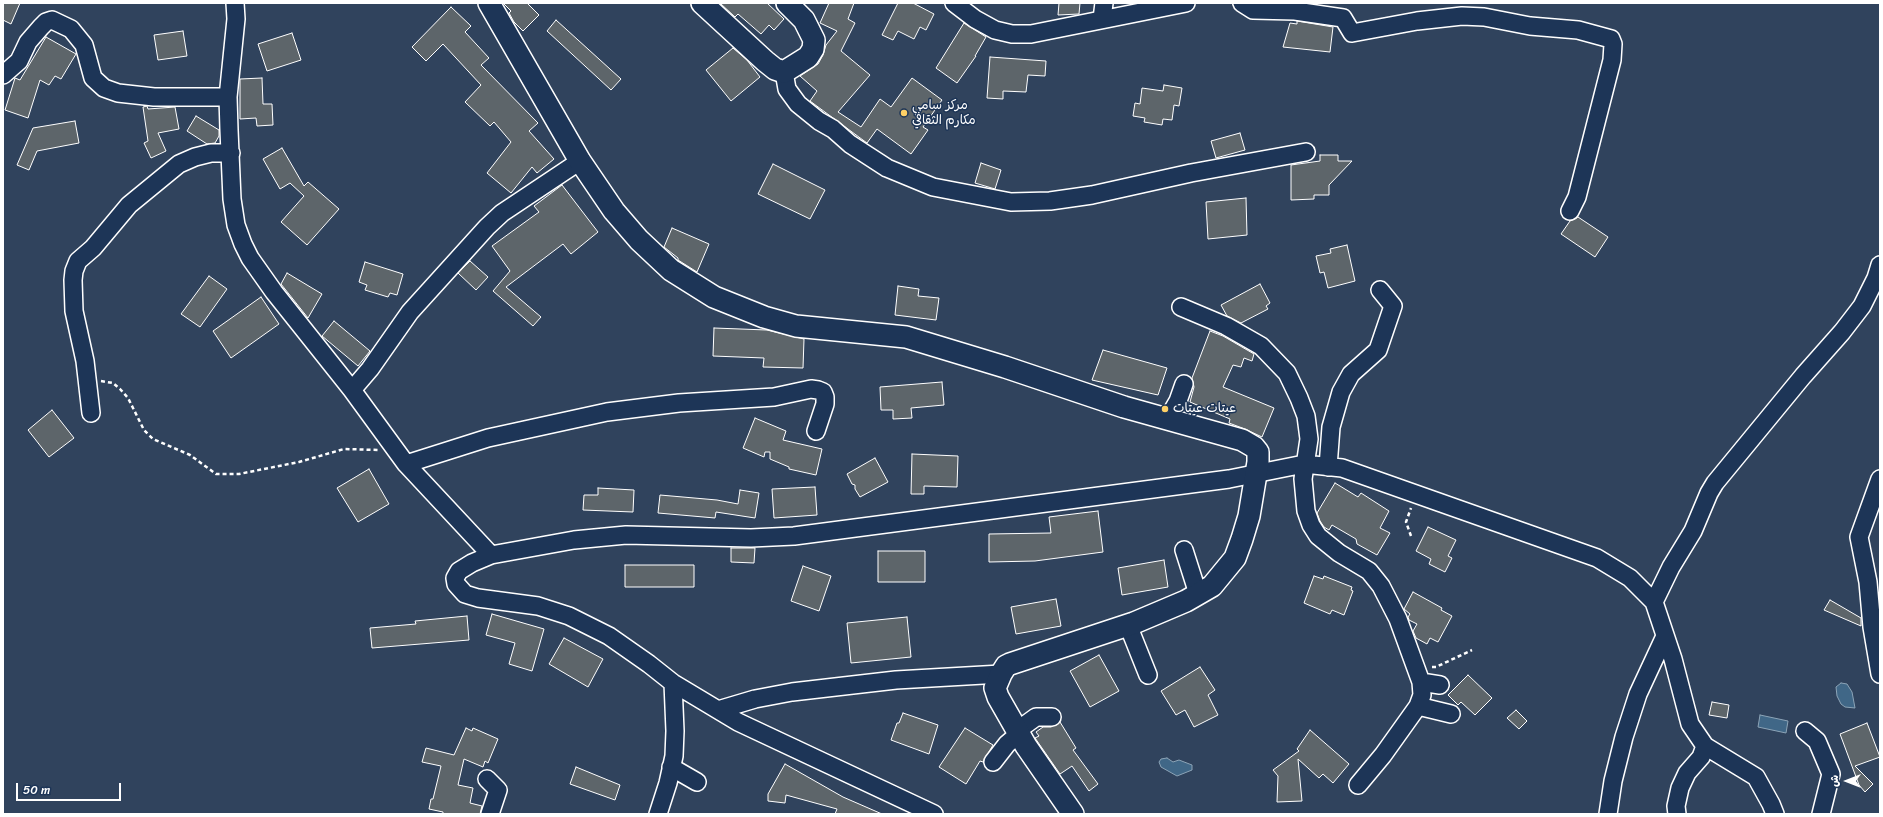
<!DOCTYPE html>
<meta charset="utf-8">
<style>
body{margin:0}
#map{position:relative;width:1883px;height:817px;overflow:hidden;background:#30435d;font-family:Sriracha,"Playpen Sans Arabic",sans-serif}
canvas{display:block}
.frame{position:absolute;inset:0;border:4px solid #fff;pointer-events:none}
.north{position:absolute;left:1827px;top:761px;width:40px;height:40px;-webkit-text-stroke:3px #1d3557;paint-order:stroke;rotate:270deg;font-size:11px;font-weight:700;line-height:16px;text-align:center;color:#fff}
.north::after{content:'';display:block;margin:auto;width:14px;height:18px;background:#fff;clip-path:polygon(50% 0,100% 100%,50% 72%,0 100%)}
.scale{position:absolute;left:16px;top:783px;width:105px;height:18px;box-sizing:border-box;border:2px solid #fff;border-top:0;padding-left:5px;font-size:12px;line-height:14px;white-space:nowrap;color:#fff;-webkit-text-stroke:3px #1d3557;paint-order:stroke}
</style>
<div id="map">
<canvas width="1883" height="817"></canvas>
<div class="frame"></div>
<div class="north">ش</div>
<div class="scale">50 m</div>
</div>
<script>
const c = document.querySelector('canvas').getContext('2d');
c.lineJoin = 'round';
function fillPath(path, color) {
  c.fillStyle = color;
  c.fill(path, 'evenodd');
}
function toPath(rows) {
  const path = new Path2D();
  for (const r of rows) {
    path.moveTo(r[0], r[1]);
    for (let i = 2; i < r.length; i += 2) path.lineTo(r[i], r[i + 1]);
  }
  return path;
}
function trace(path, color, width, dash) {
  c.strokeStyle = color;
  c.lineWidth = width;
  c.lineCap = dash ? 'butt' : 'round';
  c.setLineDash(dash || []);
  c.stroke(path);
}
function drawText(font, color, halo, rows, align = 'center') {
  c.font = font + ' Sriracha,"Playpen Sans Arabic",sans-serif';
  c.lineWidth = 3;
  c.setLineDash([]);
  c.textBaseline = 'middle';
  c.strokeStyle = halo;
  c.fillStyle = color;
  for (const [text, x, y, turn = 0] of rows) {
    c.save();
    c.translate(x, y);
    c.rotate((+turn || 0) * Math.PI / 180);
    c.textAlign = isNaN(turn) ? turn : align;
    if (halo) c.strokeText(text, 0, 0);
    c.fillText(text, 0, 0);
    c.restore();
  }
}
const water = toPath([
 [1841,683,1847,684,1852,692,1855,708,1845,707,1841,704,1837,696,1836,687,1841,683],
 [1760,715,1788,721,1786,733,1758,727,1760,715],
 [1167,758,1173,762,1179,760,1192,765,1192,770,1177,776,1161,767,1159,762,1161,759,1167,758]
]);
fillPath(water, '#406787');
trace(water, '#8ca4b7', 1);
const building = toPath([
 [3,3,20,3,11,24,3,20,3,3],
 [503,3,527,3,539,15,523,31,514,22,509,13,511,11,503,3],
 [720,3,767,3,784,19,774,30,769,25,761,34,738,14,735,17,720,3],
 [829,3,854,3,848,19,855,23,841,51,870,75,838,112,861,127,880,99,891,107,912,78,942,100,923,127,928,130,911,154,877,129,867,143,810,101,817,91,800,76,818,64,823,55,826,45,837,31,820,23,829,3],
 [898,3,913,3,934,14,926,30,920,27,914,39,898,31,893,40,882,35,898,3],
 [1059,3,1080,3,1079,14,1058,15,1059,3],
 [451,7,471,26,465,32,489,58,481,65,538,123,529,131,554,159,537,173,532,167,511,193,487,173,511,142,494,122,490,126,465,102,481,85,443,44,426,61,412,47,451,7],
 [556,20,621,79,611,90,547,31,556,20],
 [1297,21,1333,27,1330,52,1283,47,1290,23,1297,24,1297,21],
 [964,23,986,37,975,56,976,56,957,83,936,68,964,23],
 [183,31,187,56,158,60,154,35,183,31],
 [292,33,301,60,267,71,258,44,292,33],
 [46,37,76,54,61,79,55,76,49,85,40,80,28,118,5,110,15,78,20,80,46,37],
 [733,48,747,60,760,77,731,101,706,70,733,48],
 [990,57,1046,61,1045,76,1028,75,1026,92,1003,91,1003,99,987,98,990,57],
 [262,78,263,104,272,104,273,125,257,126,256,118,240,119,240,79,262,78],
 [1164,85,1182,88,1179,106,1174,105,1172,120,1163,119,1162,125,1144,122,1145,118,1133,116,1135,103,1140,104,1142,88,1163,91,1164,85],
 [147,106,148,109,175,107,179,129,158,133,166,151,151,158,144,143,148,141,143,107,147,106],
 [196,116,219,130,219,136,215,143,207,144,187,131,196,116],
 [75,121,79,143,37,151,29,170,17,165,33,128,75,121],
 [1240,133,1245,150,1216,158,1211,141,1240,133],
 [282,148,304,186,308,182,339,209,307,245,281,222,304,196,290,183,280,189,263,159,282,148],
 [1320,155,1338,155,1338,161,1352,161,1329,185,1329,195,1314,195,1314,199,1291,200,1291,165,1320,161,1320,155],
 [981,163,1001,170,995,189,975,183,981,163],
 [773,164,825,190,810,219,758,194,773,164],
 [562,185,598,232,571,254,563,244,506,287,541,317,533,326,493,291,510,271,492,246,539,212,534,206,562,185],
 [1246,198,1247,235,1208,239,1206,202,1246,198],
 [1578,217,1608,237,1595,257,1561,234,1570,221,1578,217],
 [672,228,709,244,697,272,678,260,678,258,664,247,672,228],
 [1347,245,1355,281,1328,288,1324,272,1320,273,1316,256,1331,253,1330,249,1347,245],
 [470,261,488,277,476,290,458,273,470,261],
 [365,262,403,274,397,295,390,293,388,297,365,290,367,285,359,282,365,262],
 [287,273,322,294,308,318,281,284,287,273],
 [209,276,227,289,200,327,181,314,209,276],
 [1260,284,1270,303,1266,306,1268,309,1241,323,1227,316,1221,305,1260,284],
 [898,286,919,289,918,296,939,298,936,320,895,315,898,286],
 [261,297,279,324,231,358,213,331,261,297],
 [334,321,370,351,358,366,322,336,334,321],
 [714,328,767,330,804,339,803,368,763,367,764,358,713,356,714,328],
 [1210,331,1223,336,1254,354,1252,361,1244,358,1241,367,1233,365,1223,387,1274,408,1262,437,1245,429,1229,423,1230,419,1190,402,1194,387,1192,378,1210,331],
 [1103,350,1167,368,1158,395,1092,380,1103,350],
 [942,382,944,405,911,408,912,418,893,419,893,410,881,410,880,387,942,382],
 [52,410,74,438,49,457,28,430,52,410],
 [755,418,786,431,783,440,822,449,816,475,789,469,789,467,770,459,770,452,765,452,764,457,743,448,755,418],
 [912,454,958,456,957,487,924,486,924,494,911,494,912,454],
 [875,458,888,482,860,497,855,489,855,485,852,484,847,474,875,458],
 [369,469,389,504,358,522,337,488,369,469],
 [1335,483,1358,497,1361,493,1389,511,1380,528,1390,533,1377,555,1357,544,1356,539,1332,525,1329,530,1324,527,1320,521,1317,513,1335,483],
 [815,487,817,515,774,518,772,489,815,487],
 [598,488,634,490,633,512,583,510,584,495,598,495,598,488],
 [740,490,759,493,755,518,716,512,715,518,658,513,660,495,717,500,738,504,740,490],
 [1098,511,1103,552,1035,561,989,562,989,534,1051,533,1049,517,1098,511],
 [1428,527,1456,540,1448,556,1452,558,1445,572,1429,564,1431,559,1416,551,1428,527],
 [731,548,755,548,754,563,731,562,731,548],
 [878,551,925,551,925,582,878,582,878,551],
 [1164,560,1168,587,1122,595,1118,568,1164,560],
 [625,565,694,565,694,587,625,587,625,565],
 [803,566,831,576,819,611,791,601,803,566],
 [1314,576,1323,579,1324,576,1352,587,1351,590,1353,591,1344,615,1332,610,1330,614,1304,603,1314,576],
 [1413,592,1442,608,1441,610,1452,616,1438,642,1430,638,1427,644,1416,638,1413,631,1417,624,1409,620,1408,617,1410,614,1404,609,1413,592],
 [1056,599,1061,626,1016,634,1011,607,1056,599],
 [1830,600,1861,618,1861,626,1824,610,1830,600],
 [492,614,544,629,532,671,509,664,515,643,486,635,492,614],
 [467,616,469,640,372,648,370,628,416,624,415,621,467,616],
 [907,617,911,657,851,663,847,623,907,617],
 [564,638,603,659,588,687,549,664,564,638],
 [1099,655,1119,691,1090,707,1070,671,1099,655],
 [1200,667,1215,690,1208,695,1218,715,1194,727,1185,710,1176,715,1161,691,1200,667],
 [1468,675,1492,698,1475,715,1461,702,1458,705,1448,695,1468,675],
 [1712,702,1729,705,1727,718,1709,715,1712,702],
 [1516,710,1527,721,1519,729,1507,718,1516,710],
 [903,713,938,725,929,754,891,740,897,723,899,723,903,713],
 [1060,722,1076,748,1073,750,1098,784,1089,791,1072,766,1060,774,1035,738,1039,736,1036,732,1043,727,1051,727,1060,722],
 [1867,723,1880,757,1855,766,1873,784,1865,792,1859,785,1840,734,1867,723],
 [466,728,472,731,473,728,498,739,488,763,485,761,483,767,464,759,458,785,473,788,470,803,482,806,480,814,443,814,443,812,429,809,431,799,433,799,441,766,422,762,426,748,454,755,466,728],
 [965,728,993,745,983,762,980,761,966,784,939,767,965,728],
 [1310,730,1349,764,1333,783,1323,774,1319,778,1298,759,1302,801,1277,802,1278,776,1273,770,1299,751,1297,749,1310,730],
 [785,764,843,797,882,814,835,814,837,809,786,795,785,803,768,801,768,794,785,764],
 [576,767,620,785,615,800,570,784,576,767]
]);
fillPath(building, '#5d656a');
trace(building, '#fff', 1);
const minor = toPath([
 [235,3,236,19,228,97,229,130,232,199,236,225,243,244,250,258,274,292,352,390,406,464,491,555],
 [954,3,975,19,995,30,1012,34,1031,34,1186,3],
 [1242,3,1253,10,1295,11,1343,18,1352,33,1417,21,1462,16,1484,17,1530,26,1578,30,1611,39,1613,44,1612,60,1577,197,1570,211],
 [1102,19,1104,3],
 [784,72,787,89,798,104,819,121,833,129,850,144,887,168,933,187,1011,202,1050,201,1092,195,1191,173,1306,152],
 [3,75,19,61,28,42,41,27,46,22,52,20,71,29,84,45,93,78,104,88,118,93,154,97,228,97],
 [1181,307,1226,326,1261,346,1287,373,1299,398,1306,416,1309,439,1303,479,1306,511,1311,525,1318,536,1339,553,1369,571,1381,586,1398,619,1421,682,1422,695,1418,706,1383,755,1358,785],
 [352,390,370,369,410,312,487,227,502,213,580,161],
 [91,413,85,361,74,311,73,280,74,271,78,261,93,248,129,205,179,164,195,157,211,153,231,153],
 [1167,420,1178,401,1184,384],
 [406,464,488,438,607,412,679,403,774,397,811,389,818,390,823,392,825,397,825,404,816,431],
 [1328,467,1331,427,1341,392,1351,374,1378,350,1393,306,1380,290],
 [1880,479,1859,537,1868,582,1872,627,1880,674],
 [1184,550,1198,594],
 [1654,602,1671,567,1693,531,1709,493,1715,483,1803,376,1842,332,1862,306,1876,278,1880,265],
 [1128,625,1148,675],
 [1421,682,1440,685],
 [1418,706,1451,714],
 [718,710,755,699,792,692,896,680,1001,674],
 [1018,730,1036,717,1052,717],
 [1805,731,1817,741,1831,774,1821,814],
 [993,762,1007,744,1020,733],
 [671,767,697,782],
 [487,779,498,790,490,814],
 [658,814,668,783,674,756,675,731,673,683],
 [934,814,738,722,673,683,649,664,609,636,569,616,538,606,478,598,465,594,456,584,455,578,459,571,472,563,491,555,574,540,626,535,751,538,794,536,1229,479,1304,464,1342,468,1597,558,1630,578,1654,602,1673,659,1690,724,1705,746,1756,777,1771,804,1775,814],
 [1608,814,1613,781,1624,737,1638,694,1665,636],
 [1677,814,1676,806,1680,788,1687,773,1701,757,1705,746]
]);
const major = toPath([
 [489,3,580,161,614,211,639,240,671,270,714,297,764,317,796,326,906,337,1005,367,1124,407,1242,440,1254,447,1258,452,1258,462,1249,516,1242,539,1235,558,1212,586,1186,601,1134,623,1010,664,1006,666,1001,674,995,688,998,697,1026,746,1073,814],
 [702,3,765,61,775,69,784,72,808,57,813,49,814,40,804,20,787,3]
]);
trace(minor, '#fff', 20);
trace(major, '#fff', 24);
trace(toPath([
 [101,381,113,383,120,389,128,398,144,430,153,439,190,455,216,474,239,474,299,462,344,449,378,450],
 [1411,536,1406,522,1411,508],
 [1432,667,1436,667,1472,650]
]), '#fff', 2.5, [4, 3]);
trace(minor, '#1d3557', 17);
trace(major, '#1d3557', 21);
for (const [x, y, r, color] of [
 [904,113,4,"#ffd166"],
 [1165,409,4,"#ffd166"]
]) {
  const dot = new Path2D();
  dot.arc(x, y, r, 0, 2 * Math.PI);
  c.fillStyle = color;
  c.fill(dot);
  trace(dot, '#1d3557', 1.5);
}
drawText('13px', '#fff', '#1d3557', [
 ["مركز سامي",912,106],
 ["مكارم الثقافي",912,121],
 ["عيتات عيتات",1173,409]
], 'left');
</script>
